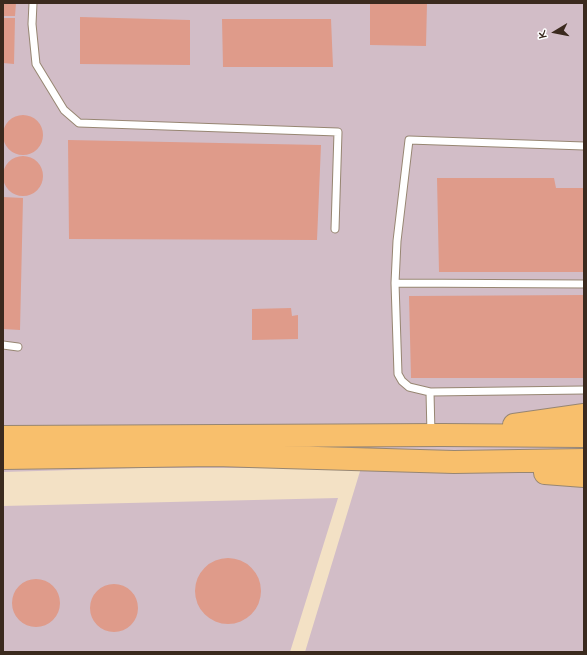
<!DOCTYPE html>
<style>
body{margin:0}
#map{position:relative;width:587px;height:655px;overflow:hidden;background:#f3e1c5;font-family:Mynerve,sans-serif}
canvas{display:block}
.frame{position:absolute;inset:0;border:4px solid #3b2a1e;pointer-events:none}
.north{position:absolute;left:535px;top:12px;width:40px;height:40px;-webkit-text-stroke:3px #fff;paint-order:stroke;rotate:260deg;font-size:11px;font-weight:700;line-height:16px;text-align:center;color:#3b2a1e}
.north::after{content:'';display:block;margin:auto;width:14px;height:18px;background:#3b2a1e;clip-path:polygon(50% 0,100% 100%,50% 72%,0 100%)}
</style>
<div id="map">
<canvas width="587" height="655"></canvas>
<div class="frame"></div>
<div class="north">K</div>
</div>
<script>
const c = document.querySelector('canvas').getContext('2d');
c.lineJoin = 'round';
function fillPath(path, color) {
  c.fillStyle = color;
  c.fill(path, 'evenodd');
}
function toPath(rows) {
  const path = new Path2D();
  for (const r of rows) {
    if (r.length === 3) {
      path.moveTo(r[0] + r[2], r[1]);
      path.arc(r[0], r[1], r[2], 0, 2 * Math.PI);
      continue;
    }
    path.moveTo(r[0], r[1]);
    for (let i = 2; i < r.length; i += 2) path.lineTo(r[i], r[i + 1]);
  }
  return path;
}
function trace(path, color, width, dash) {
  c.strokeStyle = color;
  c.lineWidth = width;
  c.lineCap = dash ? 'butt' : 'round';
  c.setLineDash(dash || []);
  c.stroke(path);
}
fillPath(toPath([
 [3,3,584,3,584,652,305,652,361,468,141,468,3,472],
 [338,498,290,652,3,652,3,506]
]), '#d2bdc7');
fillPath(toPath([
 [3,3,16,3,15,16,3,16],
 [370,3,427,3,426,46,370,45],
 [80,17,190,20,190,65,80,64],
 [3,18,15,18,14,64,3,63],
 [222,19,331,19,333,67,223,67],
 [23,135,20],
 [68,140,321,145,317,240,69,239],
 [23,176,20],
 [437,178,554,178,556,188,584,188,584,272,439,272],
 [3,197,23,198,20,330,3,329],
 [584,295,584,378,411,378,409,296],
 [291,308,292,316,298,315,298,339,252,340,252,309],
 [228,591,33],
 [36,603,24],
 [114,608,24]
]), '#df9b8a');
const service = toPath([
 [33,3,32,24,36,64,64,110,79,123,338,132,335,229],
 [395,283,584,284],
 [3,345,18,347],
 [430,392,409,387,402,381,398,374,395,283,397,241,409,140,584,146],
 [431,434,430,392,584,390]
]);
const trunk = toPath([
 [514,425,584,415],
 [3,437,442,435,584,436],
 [3,458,215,455,454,462,584,460],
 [545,473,584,476]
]);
trace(service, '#978672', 9);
trace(trunk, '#978672', 24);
trace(service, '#fff', 7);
trace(trunk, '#f8bf6c', 22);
</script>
